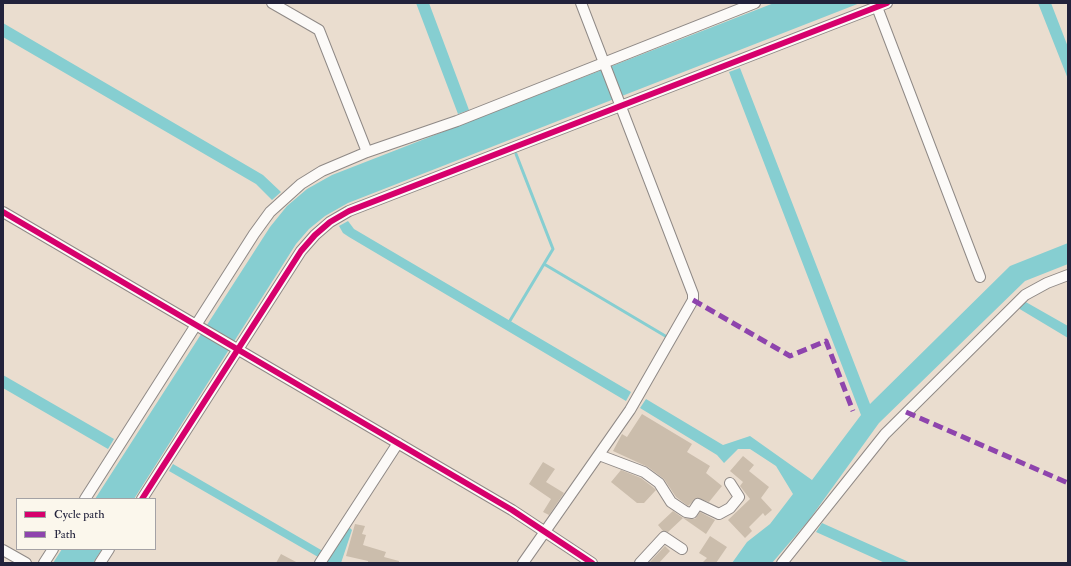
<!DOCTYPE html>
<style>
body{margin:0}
#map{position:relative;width:1071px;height:566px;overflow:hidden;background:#eaddcf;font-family:"IM FELL Double Pica",serif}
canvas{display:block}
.frame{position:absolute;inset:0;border:4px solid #22223b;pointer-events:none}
.legend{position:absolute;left:16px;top:498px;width:140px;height:52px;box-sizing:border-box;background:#fbf7ec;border:1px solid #a4a2a5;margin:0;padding:5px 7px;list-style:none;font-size:12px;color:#22223b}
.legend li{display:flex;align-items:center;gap:8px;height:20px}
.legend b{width:20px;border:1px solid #a4a2a5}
</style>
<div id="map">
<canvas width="1071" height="566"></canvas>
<div class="frame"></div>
<ul class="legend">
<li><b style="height:5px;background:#d6006c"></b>Cycle path</li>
<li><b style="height:5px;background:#8e44ad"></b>Path</li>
</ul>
</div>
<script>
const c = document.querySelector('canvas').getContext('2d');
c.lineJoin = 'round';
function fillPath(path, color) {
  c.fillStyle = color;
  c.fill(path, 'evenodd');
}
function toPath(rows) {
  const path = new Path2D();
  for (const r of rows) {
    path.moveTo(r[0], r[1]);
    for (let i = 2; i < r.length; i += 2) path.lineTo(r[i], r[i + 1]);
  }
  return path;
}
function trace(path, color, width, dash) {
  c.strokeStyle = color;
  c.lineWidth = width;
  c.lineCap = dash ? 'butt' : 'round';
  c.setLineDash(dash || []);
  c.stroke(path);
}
fillPath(toPath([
 [416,3,429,3,469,110,458,114],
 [774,3,860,3,348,203,325,216,309,229,296,244,134,499,95,499,270,227,287,206,307,189,332,175],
 [1038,3,1051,3,1068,47,1068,79],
 [3,23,263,175,281,192,272,200,256,184,3,37],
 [740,68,870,404,1010,266,1068,243,1068,264,1025,281,879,423,809,520,772,563,732,563,747,542,770,524,793,494,776,466,750,449,738,449,724,463,717,455,640,408,646,399,723,445,750,436,812,480,861,415,729,72],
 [348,221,354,229,631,392,626,401,349,237,343,233,339,226],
 [1024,301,1068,326,1068,338,1018,308],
 [3,375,114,439,108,449,3,388],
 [173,464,328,554,335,550,346,529,350,528,352,530,341,563,325,563,325,561,169,471],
 [822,523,911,563,885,563,816,532],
 [62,549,102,549,93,563,53,563]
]), '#86ced1');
trace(toPath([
 [544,264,667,337],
 [508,324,553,249,516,154]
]), '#86ced1', 3);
fillPath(toPath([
 [642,414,692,444,687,452,710,466,706,473,722,486,709,502,697,498,688,506,676,497,664,479,648,467,613,451,622,434,627,437],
 [743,456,754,465,749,471,769,487,761,498,772,510,765,516,763,513,749,527,752,531,745,538,728,520,750,499,740,486,743,482,730,471],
 [543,462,555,469,546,482,564,493,549,515,543,512,551,499,529,484],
 [621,470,641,478,654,488,656,490,644,503,637,503,611,482],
 [673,511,683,518,691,519,695,519,700,512,715,520,706,534,683,518,668,532,663,531,658,525],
 [355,524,365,526,362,534,366,535,363,545,386,552,384,557,399,561,399,563,368,563,368,561,346,556],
 [710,536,727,547,716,563,702,563,707,558,699,553],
 [665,546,670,551,659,563,649,563],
 [281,554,298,563,276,563]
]), '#cbbdac');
const minor = toPath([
 [272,3,319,30,367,152],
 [877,7,980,277],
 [3,212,512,510,592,563],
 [599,455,644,472,659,483,671,502,686,512,692,513,698,504,719,514,730,508,739,497,730,483],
 [85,499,254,234,270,212,301,184,322,171,367,152,457,121,755,3],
 [142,499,301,251,315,235,330,222,349,211,887,3],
 [3,550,26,563],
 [44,563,53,549],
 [100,563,109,549],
 [320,563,398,443],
 [523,563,630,410,693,300,693,294,581,3],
 [640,563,664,537,682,549],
 [782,563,885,434,1025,295,1047,283,1068,275]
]);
trace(minor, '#8f8986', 12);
trace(minor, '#fcfaf8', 10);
trace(toPath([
 [693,300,790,356,826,341,853,411],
 [906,412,1068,483]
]), '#8e44ad', 5, [10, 5]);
trace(toPath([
 [3,212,512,510,592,563],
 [142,499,301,251,315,235,330,222,349,211,887,3]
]), '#d6006c', 6);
</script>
